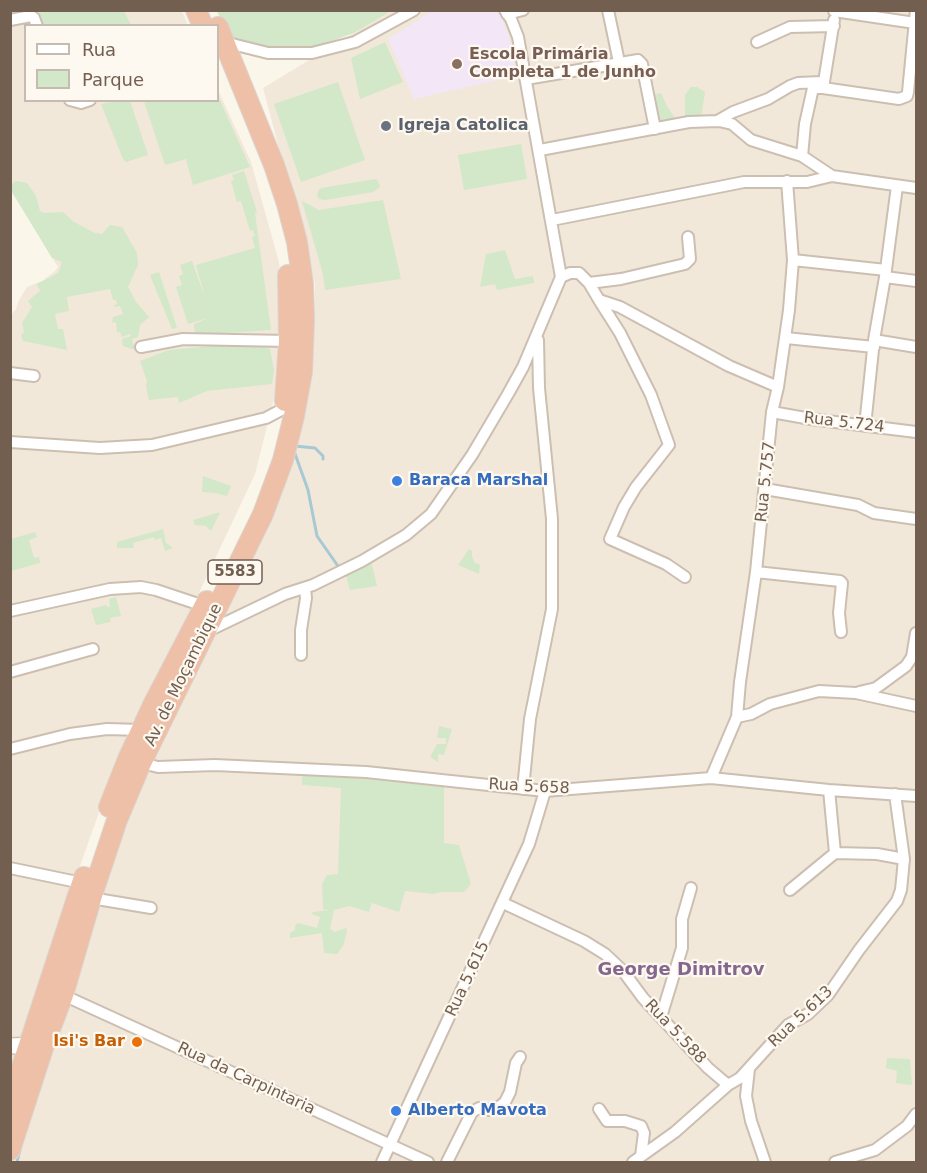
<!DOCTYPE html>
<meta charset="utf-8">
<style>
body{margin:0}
#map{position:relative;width:927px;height:1173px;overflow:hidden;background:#fbf6ea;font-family:"DejaVu Sans",sans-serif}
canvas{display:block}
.frame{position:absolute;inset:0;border:12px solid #735f50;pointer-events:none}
.legend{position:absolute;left:24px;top:24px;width:195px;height:78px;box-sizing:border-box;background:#fdf9f0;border:2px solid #c6bbb0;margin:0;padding:8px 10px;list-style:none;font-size:18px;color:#735f50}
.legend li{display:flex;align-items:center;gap:12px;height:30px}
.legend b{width:30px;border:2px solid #c6bbb0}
</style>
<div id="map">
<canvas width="927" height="1173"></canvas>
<div class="frame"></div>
<ul class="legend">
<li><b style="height:8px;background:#fff"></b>Rua</li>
<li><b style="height:16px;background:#d3e7c9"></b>Parque</li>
</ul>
</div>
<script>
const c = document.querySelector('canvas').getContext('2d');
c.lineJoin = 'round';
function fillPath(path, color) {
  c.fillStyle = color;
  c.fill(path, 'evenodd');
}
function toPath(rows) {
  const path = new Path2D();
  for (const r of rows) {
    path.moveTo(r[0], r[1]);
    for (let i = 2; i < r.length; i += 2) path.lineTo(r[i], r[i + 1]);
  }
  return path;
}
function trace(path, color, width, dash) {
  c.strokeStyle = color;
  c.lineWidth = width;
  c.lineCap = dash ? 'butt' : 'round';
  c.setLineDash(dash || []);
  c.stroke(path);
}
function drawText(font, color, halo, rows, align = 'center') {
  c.font = font + ' "DejaVu Sans",sans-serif';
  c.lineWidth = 4.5;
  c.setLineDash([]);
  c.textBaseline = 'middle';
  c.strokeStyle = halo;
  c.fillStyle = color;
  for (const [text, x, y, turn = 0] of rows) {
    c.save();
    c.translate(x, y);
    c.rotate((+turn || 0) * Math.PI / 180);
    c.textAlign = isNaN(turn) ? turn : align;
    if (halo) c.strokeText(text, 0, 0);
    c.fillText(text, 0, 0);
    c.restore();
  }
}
fillPath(toPath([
 [11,11,182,11,188,25,26,26,26,100,218,100,218,90,251,162,279,262,284,333,281,371,255,474,109,784,57,931,11,1077,11,315,16,309,19,300,27,287,42,281,55,271,58,267,11,191],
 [390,11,916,11,916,1162,11,1162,122,821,304,407,312,368,315,284,263,88]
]), '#f2e8d9');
fillPath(toPath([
 [432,11,499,11,514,51,516,76,414,99,388,39]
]), '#f3e6f7');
fillPath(toPath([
 [41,11,124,11,131,25,44,25,38,12],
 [217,11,391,11,354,33,312,48,268,49,229,40],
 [385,42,403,82,360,99,351,58],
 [338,82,365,160,301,182,274,104],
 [691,87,697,87,705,92,701,118,685,116,685,95],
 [661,93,668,108,675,118,656,121,651,95],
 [218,96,250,167,193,185,186,159,165,165,144,101,218,100],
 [118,101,130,101,148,155,126,162,123,159,101,104],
 [521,144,527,179,464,190,458,155],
 [244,171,257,212,255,213,271,330,195,335,194,324,211,317,188,324,176,287,182,285,179,276,183,274,180,265,192,261,205,298,196,265,255,248,252,237,255,236,253,230,250,231,241,201,237,202,231,181,234,180,232,175],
 [376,179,378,181,380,187,373,192,325,200,319,199,317,196,318,191,321,188],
 [16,181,27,183,36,196,40,211,44,213,63,212,74,222,95,233,102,234,110,225,122,227,137,253,138,265,128,287,136,302,149,317,140,325,138,337,132,339,135,350,123,346,122,339,131,336,130,334,122,337,120,332,117,332,116,322,112,323,113,317,123,314,120,306,114,307,114,305,117,304,116,300,113,300,110,289,67,297,69,311,55,314,58,329,63,329,67,350,23,341,21,335,24,332,22,323,32,307,28,301,41,290,38,288,37,284,58,273,62,262,52,258,11,190,11,185],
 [383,200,401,279,325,290,323,274,302,201,319,210],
 [505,250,515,279,533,276,534,283,497,290,495,284,480,287,486,254],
 [159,272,177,328,172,329,150,275],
 [253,342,270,349,274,370,272,384,207,391,179,403,178,397,149,400,146,387,147,381,140,361,169,350],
 [203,476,231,486,227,496,215,493,202,492],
 [220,512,211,531,206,526,195,525,193,520],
 [163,529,166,543,173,548,165,551,161,538,155,540,154,537,133,543,134,548,117,548,117,542],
 [35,532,37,537,29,540,34,558,39,557,40,563,11,571,11,539],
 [469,549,472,551,472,556,474,562,480,565,479,574,458,565],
 [371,561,377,586,350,590,345,573],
 [116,597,121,616,110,618,111,622,96,625,91,609,106,605,107,607,110,607,109,599],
 [439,726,452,729,444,755,438,754,438,762,430,757,437,744,446,744,446,738,437,738],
 [302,773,444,787,444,843,459,845,471,884,464,892,441,892,433,894,405,891,399,912,372,903,369,912,349,906,334,910,330,928,334,932,346,928,347,931,343,946,337,954,324,953,322,933,290,938,290,933,295,930,295,926,298,923,317,928,320,917,311,914,313,912,329,910,323,909,322,884,327,875,338,874,341,788,302,785],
 [887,1058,910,1059,912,1085,896,1083,897,1071,886,1068]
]), '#d3e7c9');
trace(toPath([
 [295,446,315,448,323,456,323,459],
 [294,451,308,490,317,536,340,569],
 [17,1162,20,1150]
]), '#a7c9d3', 3);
const street = toPath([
 [505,10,511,19,518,37,561,277],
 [608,10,619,62],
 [834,11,915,23],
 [507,14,523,10],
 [10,20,31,16,34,18,37,26],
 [224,42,268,53,312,53,355,42,414,10],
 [757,42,790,27,834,26],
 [526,79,638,60,642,64,655,129],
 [823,88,834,20],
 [908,92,916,10],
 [70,100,81,103,90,100],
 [719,120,733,112,768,99,790,86,798,83,821,82],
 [540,150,689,122,719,121,732,124,751,140,802,156,832,176,916,188],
 [802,156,805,124,813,88,823,88,899,99,907,96,908,92],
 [552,220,744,182,807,182,832,176],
 [793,260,886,270],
 [885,277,916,281],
 [589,283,621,279,685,264,690,259,688,237],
 [599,300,620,333,651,395,669,445,636,487,624,507,610,539,666,564,685,577],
 [786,338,874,347],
 [874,340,916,347],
 [141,347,183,339,289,341],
 [10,373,34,376],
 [772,412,811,419,916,432],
 [865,426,874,340,885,277,897,186],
 [10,442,100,448,152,445,266,418,283,409],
 [765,489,858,505,874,513,916,519],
 [756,572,840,581,842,583,839,613,841,632],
 [10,611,110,589,141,587,156,590,204,606],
 [208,631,285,594,313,585,362,561,406,535,431,514,472,455,508,394,523,367,561,277,570,273,579,273,589,283,599,300,620,307,729,366,778,387],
 [301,655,301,630,306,598,305,588],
 [10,672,93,649],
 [859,692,876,688,906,666,912,657,916,633],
 [737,717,751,714,770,704,819,691,856,693,916,706],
 [10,749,70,734,107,729,141,730],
 [141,763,158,767,215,765,366,772,545,791,711,778,829,790,916,796],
 [711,778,737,717,740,682,756,572,772,412,778,387,789,310,793,260,787,181],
 [523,789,530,719,552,609,552,519,539,388,538,340],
 [829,790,835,853],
 [10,868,82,883],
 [790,890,835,853,877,854,904,859],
 [91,898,151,908],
 [503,903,584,941,605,954,623,971,643,998,708,1068,728,1085],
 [63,995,428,1162],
 [661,1017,682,948,682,919,691,888],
 [749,1069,746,1096,751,1121,765,1162],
 [599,1109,607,1121,625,1121,641,1126,644,1133,641,1156],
 [382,1162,529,844,545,791],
 [447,1162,472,1112,479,1108,490,1110,499,1107,505,1102,510,1092,516,1063,520,1057],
 [633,1162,675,1132,728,1085,740,1078,788,1025,808,1014,828,995,859,950,897,901,901,890,904,859,895,794],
 [835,1162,875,1150,907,1126,916,1114]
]);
const secondary = toPath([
 [10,1046,37,1045]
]);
const highway = toPath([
 [196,10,203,26],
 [285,401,289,341,288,275],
 [109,807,128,759,154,703,207,601],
 [10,1103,84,877],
 [10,1150,44,1045,63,995,93,892,117,820,141,763,263,514,283,460,294,416,302,372,304,321,303,284,297,242,287,204,274,165,218,27]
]);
trace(street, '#ccbfb1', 14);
trace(secondary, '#cec0ae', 18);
trace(highway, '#dbd5d2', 22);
trace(street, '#fff', 10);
trace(secondary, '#fff', 15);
trace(highway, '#eec0a7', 20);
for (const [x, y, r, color] of [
 [457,64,6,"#8d6e63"],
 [386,126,6,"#6b7280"],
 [397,481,6,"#3f7fe0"],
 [137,1042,6,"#e8710a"],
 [396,1111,6,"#3f7fe0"]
]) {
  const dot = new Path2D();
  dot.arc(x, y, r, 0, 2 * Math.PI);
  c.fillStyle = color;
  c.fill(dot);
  trace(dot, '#fdf9f0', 2);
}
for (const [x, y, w] of [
 [235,572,54]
]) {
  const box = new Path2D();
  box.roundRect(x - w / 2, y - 12, w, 24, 4.5);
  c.fillStyle = '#fdf9f0';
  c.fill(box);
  trace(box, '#735f50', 1.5);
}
drawText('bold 15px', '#735f50', null, [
 ["5583",235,572]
]);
drawText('bold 16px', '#785e54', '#fdf9f0', [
 ["Escola Primária",469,55],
 ["Completa 1 de Junho",469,73]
], 'left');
drawText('bold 16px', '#5b616d', '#fdf9f0', [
 ["Igreja Catolica",398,126]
], 'left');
drawText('16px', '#735f50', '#fdf9f0', [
 ["Rua 5.724",844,423,7],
 ["Rua 5.757",766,482,-84],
 ["Av. de Moçambique",184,675,-64],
 ["Rua 5.658",529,787,3],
 ["Rua 5.615",468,979,-65],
 ["Rua 5.613",801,1017,-43],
 ["Rua 5.588",675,1032,47],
 ["Rua da Carpintaria",246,1079,25]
]);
drawText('bold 16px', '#366cbe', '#fdf9f0', [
 ["Baraca Marshal",409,481],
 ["Alberto Mavota",408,1111]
], 'left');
drawText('bold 16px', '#c56008', '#fdf9f0', [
 ["Isi's Bar",125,1042]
], 'right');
drawText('bold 18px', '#85678e', '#fdf9f0', [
 ["George Dimitrov",681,970]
]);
</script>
